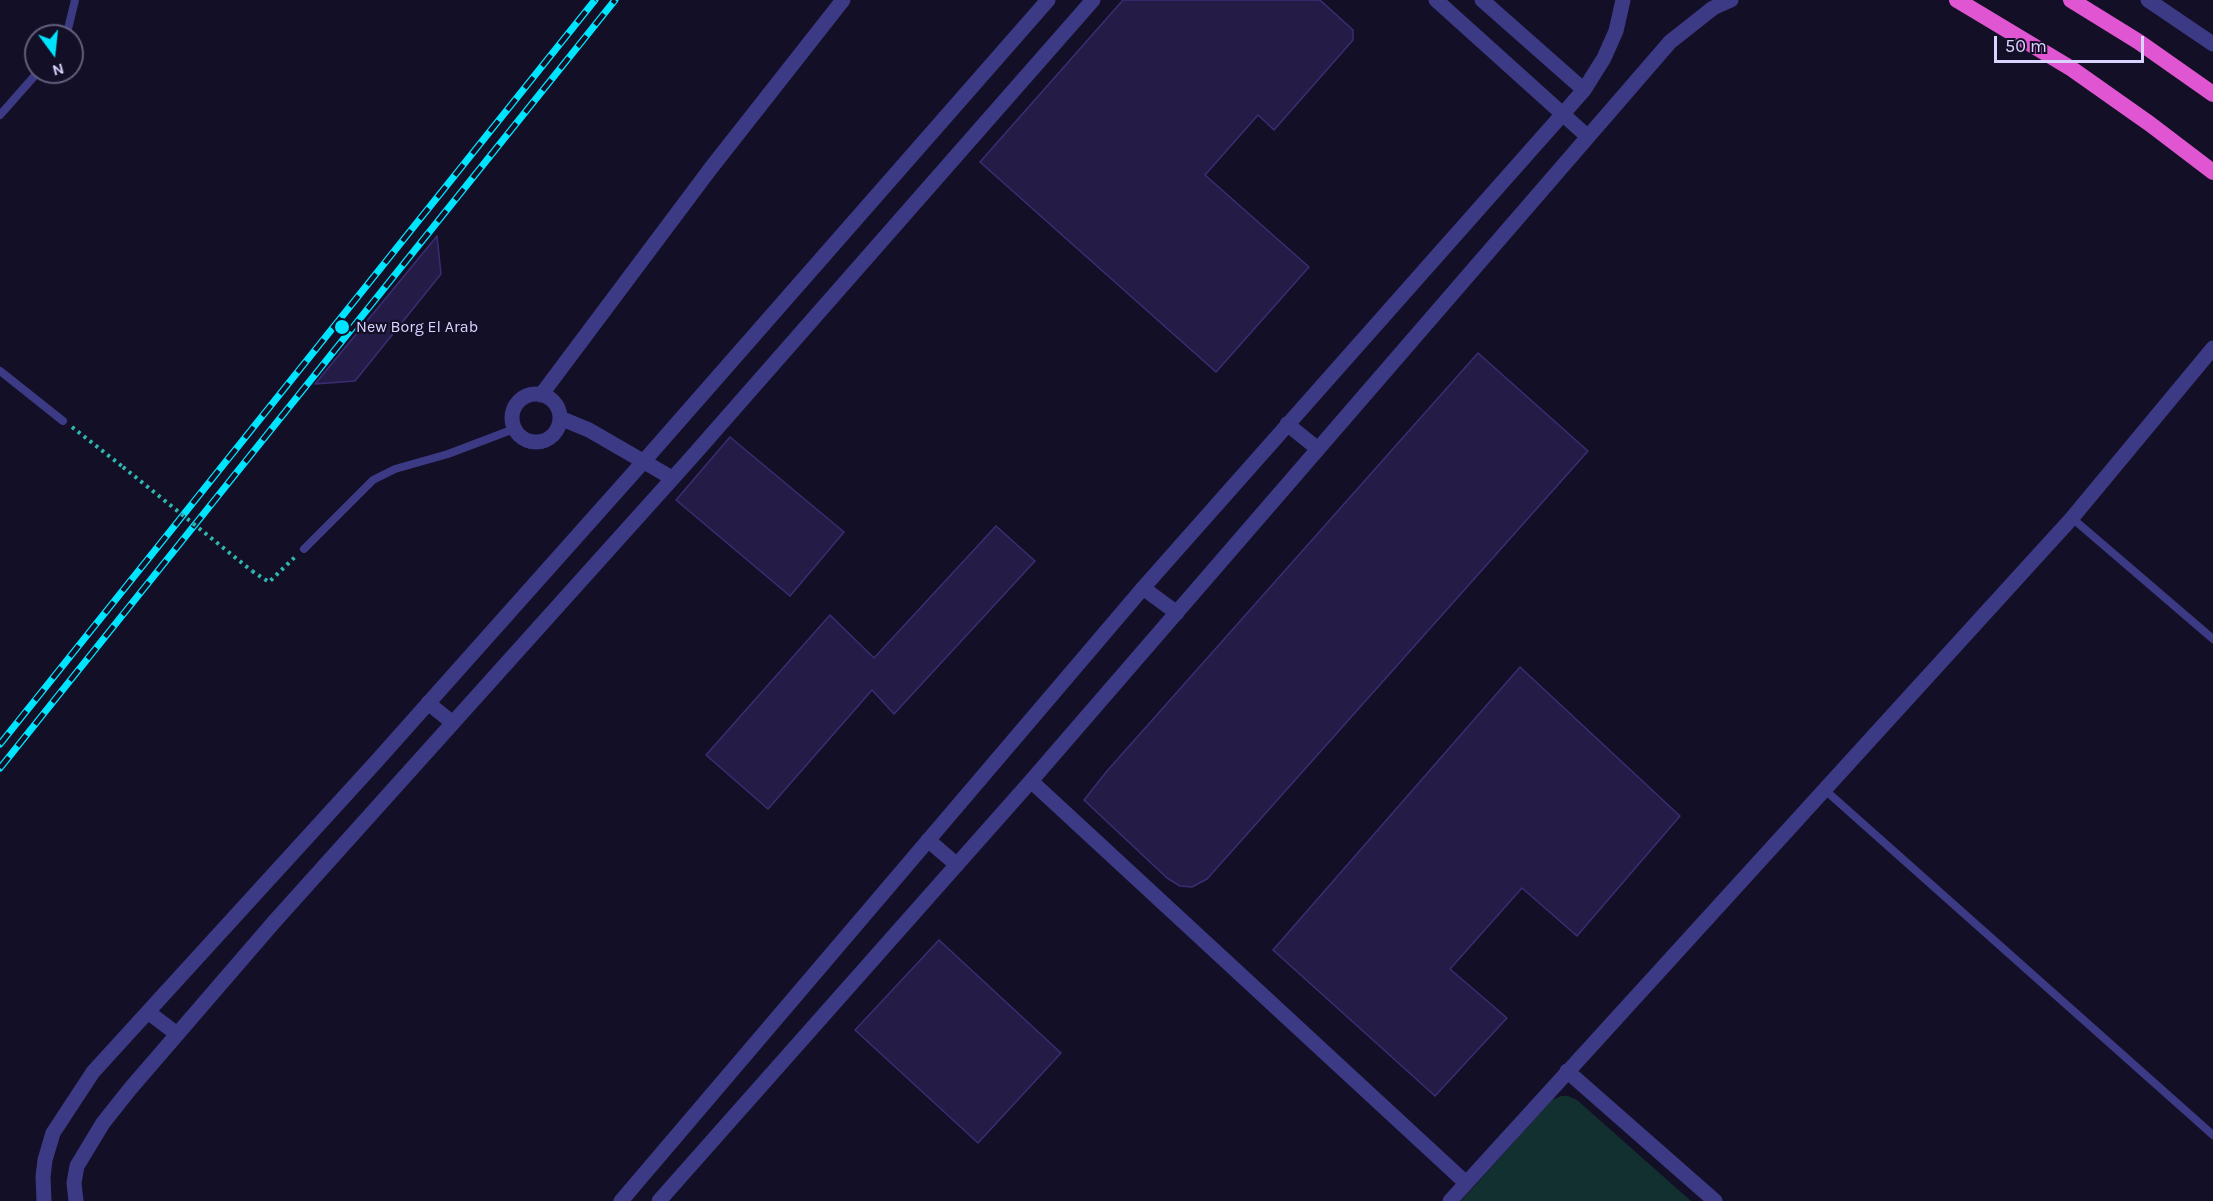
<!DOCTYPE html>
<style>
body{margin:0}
#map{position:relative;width:2213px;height:1201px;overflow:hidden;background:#130f26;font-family:Karla,sans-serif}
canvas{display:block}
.north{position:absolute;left:24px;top:24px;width:60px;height:60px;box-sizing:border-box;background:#130f26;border:2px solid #625e7d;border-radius:50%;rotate:165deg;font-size:16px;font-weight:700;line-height:24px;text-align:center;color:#d9d4ff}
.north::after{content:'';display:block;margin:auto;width:21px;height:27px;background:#00e5ff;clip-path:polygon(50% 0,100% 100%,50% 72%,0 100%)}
.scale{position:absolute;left:1994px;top:36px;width:150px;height:27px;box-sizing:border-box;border:3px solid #d9d4ff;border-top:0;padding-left:8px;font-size:18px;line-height:21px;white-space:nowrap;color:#d9d4ff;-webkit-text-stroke:4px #130f26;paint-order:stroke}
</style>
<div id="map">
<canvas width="2213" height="1201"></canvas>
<div class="north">N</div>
<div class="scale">50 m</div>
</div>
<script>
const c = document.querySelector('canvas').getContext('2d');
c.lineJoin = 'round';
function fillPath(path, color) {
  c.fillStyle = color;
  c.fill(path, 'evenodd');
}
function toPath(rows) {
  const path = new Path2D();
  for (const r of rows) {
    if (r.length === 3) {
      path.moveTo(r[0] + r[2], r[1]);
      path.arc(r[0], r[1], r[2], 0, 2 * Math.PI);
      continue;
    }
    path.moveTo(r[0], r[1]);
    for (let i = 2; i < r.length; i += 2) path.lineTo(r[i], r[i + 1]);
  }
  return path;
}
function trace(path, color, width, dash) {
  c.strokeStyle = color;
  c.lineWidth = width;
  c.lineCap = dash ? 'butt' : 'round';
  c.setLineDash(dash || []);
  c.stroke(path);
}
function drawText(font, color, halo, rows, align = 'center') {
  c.font = font + ' Karla,sans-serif';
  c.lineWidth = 4.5;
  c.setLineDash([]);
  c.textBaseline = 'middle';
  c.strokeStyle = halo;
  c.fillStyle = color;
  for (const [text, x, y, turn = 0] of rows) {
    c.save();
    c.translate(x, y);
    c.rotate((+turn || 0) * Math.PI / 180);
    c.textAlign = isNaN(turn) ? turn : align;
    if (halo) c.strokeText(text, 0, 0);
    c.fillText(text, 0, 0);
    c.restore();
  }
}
fillPath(toPath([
 [1561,1096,1568,1096,1577,1100,1691,1201,1461,1201,1552,1100]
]), '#12302f');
const building = toPath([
 [1123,0,1320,0,1353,30,1353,40,1274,130,1258,115,1205,175,1309,267,1216,372,980,162,1123,0],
 [437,236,441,274,355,381,315,384,437,236],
 [1478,353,1588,451,1207,879,1192,887,1180,886,1167,878,1084,800,1107,771,1478,353],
 [730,437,844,532,790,596,676,500,730,437],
 [996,526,1035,561,894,714,872,690,768,809,706,755,830,615,874,658,996,526],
 [1520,667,1680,816,1577,936,1522,888,1450,969,1507,1018,1435,1096,1273,950,1520,667],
 [939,940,1061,1053,978,1143,855,1030,939,940]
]);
fillPath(building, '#241b47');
trace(building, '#3b2d73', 1.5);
trace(toPath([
 [72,427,123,467],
 [252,571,269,582,295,557]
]), '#2fb8b0', 4, [3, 4.5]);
trace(toPath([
 [64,36,68,29,75,0],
 [0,115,38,72],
 [0,371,63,421],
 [2072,518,2213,639],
 [304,549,373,480,395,469,448,454,514,429],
 [1825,790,2213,1135]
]), '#3d3a85', 8);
trace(toPath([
 [1436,0,1587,136],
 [1482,0,1584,90],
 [2148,0,2213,44],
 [536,418,24],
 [541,395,711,168,843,0],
 [560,418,589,430,672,478],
 [1287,424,1318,449],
 [1143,588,1177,613],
 [428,703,453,723],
 [1031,781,1466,1183],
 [928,840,957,865],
 [148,1012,177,1034],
 [1567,1071,1715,1201],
 [44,1201,43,1177,45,1160,53,1133,93,1072,375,763,644,461,1048,0],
 [76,1201,74,1183,77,1166,103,1123,130,1089,274,922,691,458,1093,0],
 [621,1201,1143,588,1584,90,1604,58,1616,31,1623,0],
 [659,1201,1031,781,1670,42,1713,8,1731,0],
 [1450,1201,2072,518,2213,348]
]), '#3d3a85', 15);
trace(toPath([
 [1957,0,2072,69,2150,124,2213,172],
 [2071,0,2139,42,2213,94]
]), '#e055d1', 16);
const rail = toPath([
 [0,744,595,0],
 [0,768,615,0]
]);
trace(rail, '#00e5ff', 7);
trace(rail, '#130f26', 4.5, [14]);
trace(toPath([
 [123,467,252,571]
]), '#2fb8b0', 4, [3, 4.5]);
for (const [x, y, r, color] of [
 [342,327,8,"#00e5ff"]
]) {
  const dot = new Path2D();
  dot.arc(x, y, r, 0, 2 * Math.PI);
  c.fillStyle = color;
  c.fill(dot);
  trace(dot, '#130f26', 2);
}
drawText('16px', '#d9d4ff', '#130f26', [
 ["New Borg El Arab",356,327]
], 'left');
</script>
